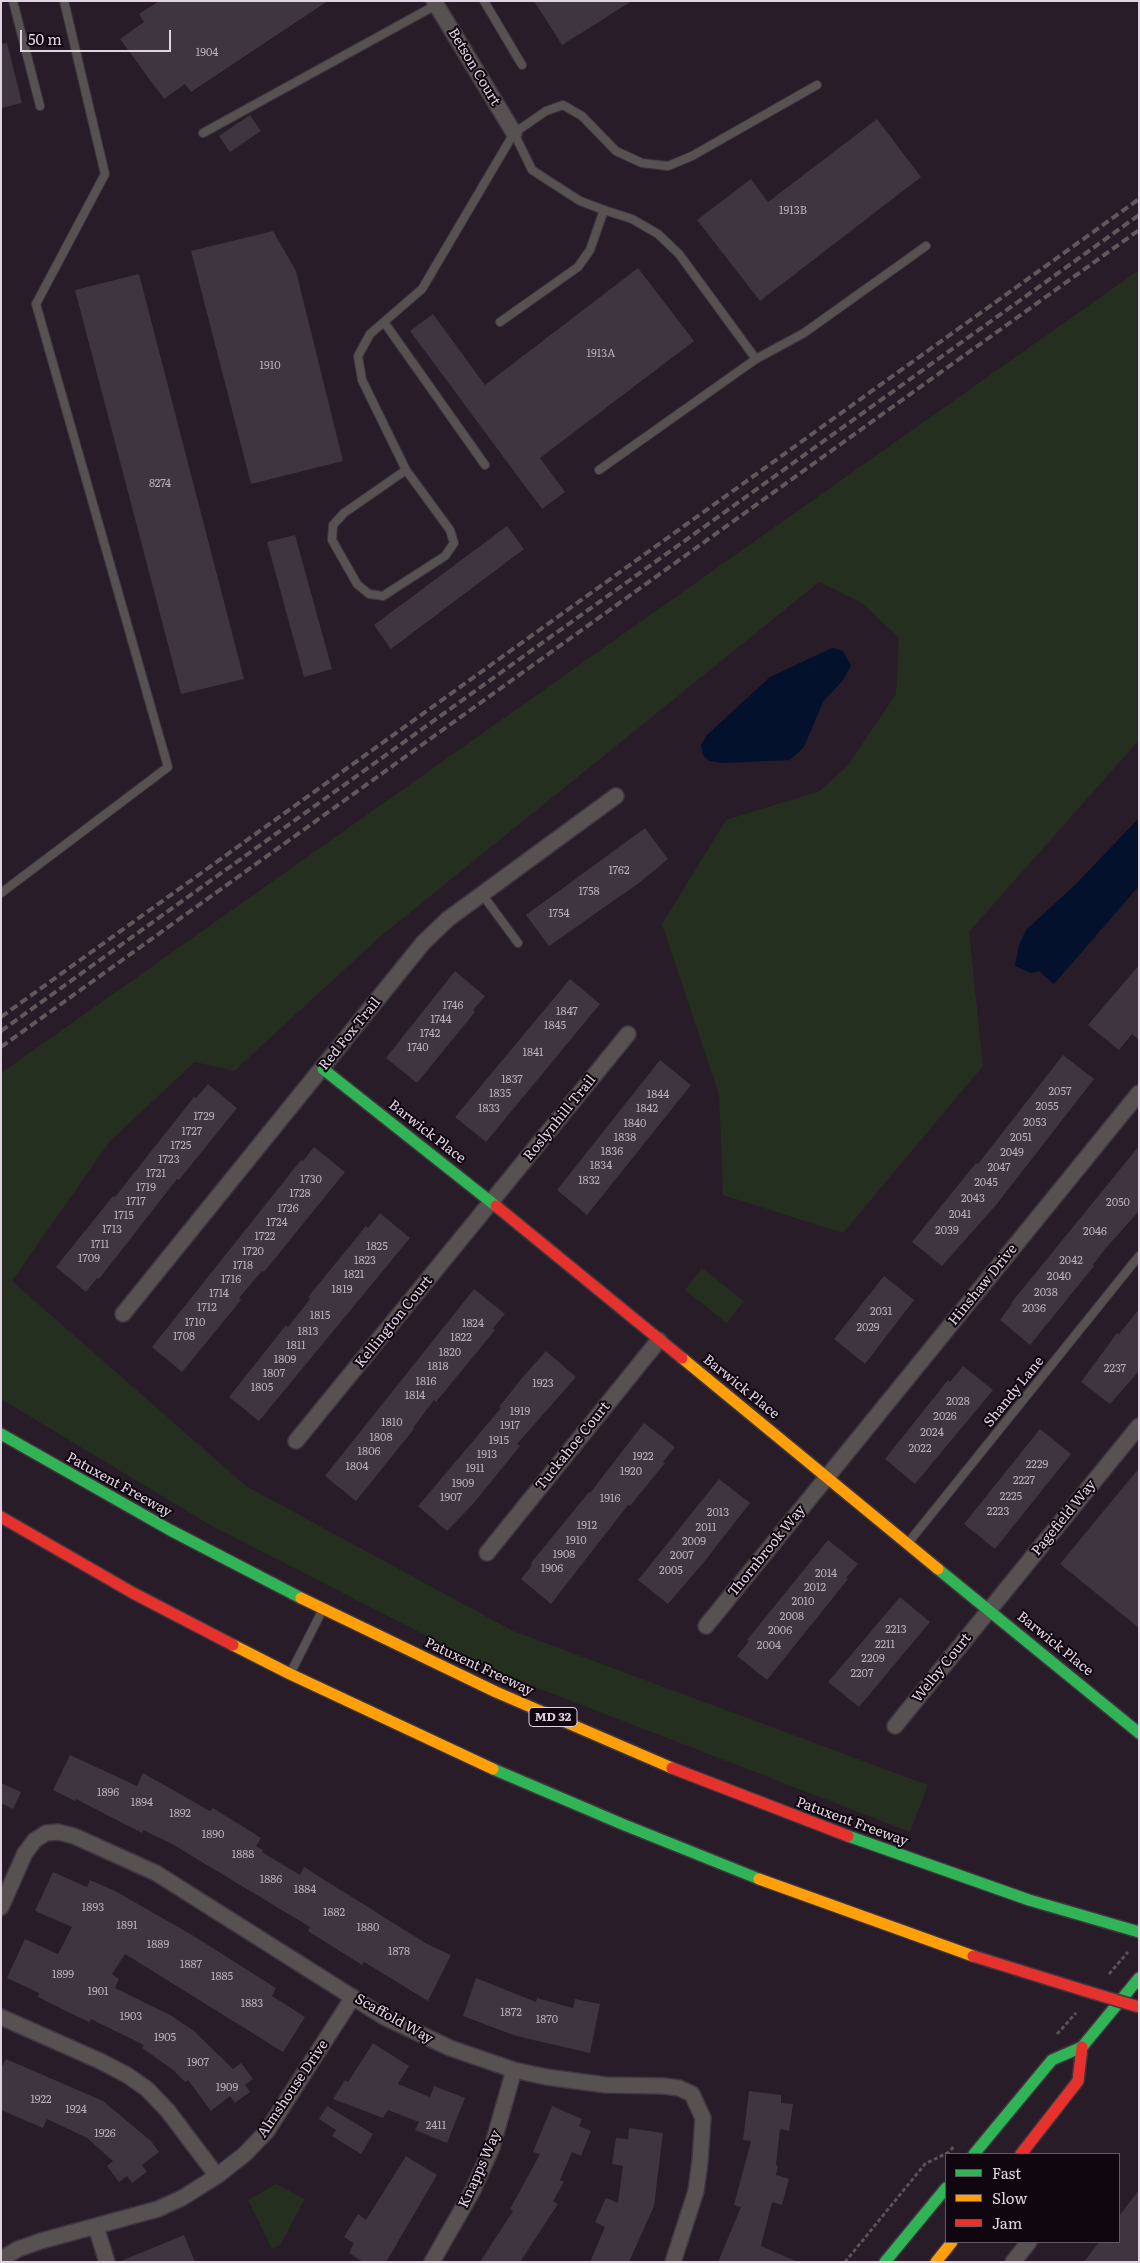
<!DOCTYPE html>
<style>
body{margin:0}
#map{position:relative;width:1140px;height:2263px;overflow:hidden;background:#271c28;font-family:Literata,serif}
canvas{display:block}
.frame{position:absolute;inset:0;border:2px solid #e1d3e1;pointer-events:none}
.legend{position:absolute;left:945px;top:2153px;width:175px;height:90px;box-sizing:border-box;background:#0f060f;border:1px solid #635863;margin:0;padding:6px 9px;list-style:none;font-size:15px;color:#e1d3e1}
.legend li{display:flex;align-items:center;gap:10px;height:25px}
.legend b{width:25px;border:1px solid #635863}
.scale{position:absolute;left:20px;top:30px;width:151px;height:22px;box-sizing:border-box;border:2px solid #e1d3e1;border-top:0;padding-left:6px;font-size:15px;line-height:18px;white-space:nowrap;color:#e1d3e1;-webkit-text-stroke:4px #0f060f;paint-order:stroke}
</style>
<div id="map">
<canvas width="1140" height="2263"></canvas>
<div class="frame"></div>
<ul class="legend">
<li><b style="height:6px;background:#30b455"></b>Fast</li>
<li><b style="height:6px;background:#ff9f0a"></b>Slow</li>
<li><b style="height:6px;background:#e5322d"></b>Jam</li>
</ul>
<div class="scale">50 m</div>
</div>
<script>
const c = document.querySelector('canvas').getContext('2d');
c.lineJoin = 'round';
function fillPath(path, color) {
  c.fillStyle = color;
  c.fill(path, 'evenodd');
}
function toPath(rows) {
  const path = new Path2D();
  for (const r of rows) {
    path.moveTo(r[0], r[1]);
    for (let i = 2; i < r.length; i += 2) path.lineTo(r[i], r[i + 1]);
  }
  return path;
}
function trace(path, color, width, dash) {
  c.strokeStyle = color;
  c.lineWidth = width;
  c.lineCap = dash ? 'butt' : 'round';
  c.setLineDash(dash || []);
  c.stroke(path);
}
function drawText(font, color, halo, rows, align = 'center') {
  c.font = font + ' Literata,serif';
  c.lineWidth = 4;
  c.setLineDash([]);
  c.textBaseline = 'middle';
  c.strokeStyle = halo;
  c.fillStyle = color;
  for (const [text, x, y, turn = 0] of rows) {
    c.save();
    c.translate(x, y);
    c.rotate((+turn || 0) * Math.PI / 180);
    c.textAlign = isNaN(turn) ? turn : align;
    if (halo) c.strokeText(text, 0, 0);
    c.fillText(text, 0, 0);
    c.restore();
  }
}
fillPath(toPath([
 [1139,270,1139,740,969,932,983,1066,843,1233,723,1195,719,1094,662,924,726,820,820,791,848,765,896,694,899,638,862,603,819,582,382,935,234,1071,195,1062,110,1141,12,1281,246,1486,513,1631,928,1785,910,1832,499,1673,210,1525,1,1399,1,1073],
 [702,1268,744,1301,727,1323,685,1290],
 [276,2184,305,2199,280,2245,272,2249,248,2200]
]), '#252f1f');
fillPath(toPath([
 [832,648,843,651,851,666,843,680,823,702,804,747,790,760,723,763,709,761,703,755,701,745,707,735,770,677],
 [1139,818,1139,886,1054,984,1039,971,1031,973,1015,966,1019,945,1026,930,1076,884]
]), '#04112c');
fillPath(toPath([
 [159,1,328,1,191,92,185,84,164,99,120,39,144,22,139,14],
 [534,1,632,1,562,45],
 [7,43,22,103,1,108,1,44],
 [250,115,261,131,230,152,219,136],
 [877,119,921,177,760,301,697,220,751,179,768,202],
 [273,231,296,271,343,461,251,484,191,251],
 [638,268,694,341,540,458,565,492,542,509,410,331,433,314,485,385],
 [139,274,244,679,181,694,75,290],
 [507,526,524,549,391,649,374,625],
 [295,535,332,669,304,677,267,542],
 [645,828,668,859,639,883,549,946,526,915],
 [1139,965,1139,1040,1132,1034,1119,1050,1088,1025],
 [455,971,485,996,473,1010,475,1012,417,1083,386,1058],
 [570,979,600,1004,486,1142,455,1117],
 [1063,1055,1094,1079,996,1205,942,1266,912,1242,976,1163,978,1164],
 [660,1060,691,1085,587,1215,557,1190],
 [208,1084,237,1108,179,1180,177,1179,99,1279,97,1278,86,1292,56,1267,113,1196,115,1197,194,1097,196,1098],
 [1139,1146,1139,1211,1105,1249,1093,1265,1094,1266,1030,1345,1000,1320,1012,1304,1011,1303],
 [314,1147,345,1172,264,1272,262,1271,239,1298,241,1300,182,1372,152,1347,301,1160,303,1161],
 [380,1213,410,1238,259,1421,229,1397,286,1325,288,1327,310,1299,308,1297,366,1226,368,1228],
 [884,1276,914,1300,865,1364,834,1339],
 [474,1289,505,1314,493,1328,495,1330,436,1402,434,1400,413,1428,414,1429,356,1501,325,1476],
 [1139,1309,1139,1371,1110,1404,1081,1382,1117,1333,1119,1334],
 [546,1351,576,1377,517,1444,520,1446,473,1504,447,1531,418,1506,501,1408,499,1407,522,1378],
 [963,1366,993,1390,915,1484,885,1459,948,1380,950,1382],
 [644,1423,675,1447,663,1462,665,1463,630,1506,628,1505,551,1604,521,1579,532,1565,531,1563,589,1492,590,1493],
 [1040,1429,1071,1454,995,1549,964,1524],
 [1139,1468,1139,1628,1060,1564],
 [719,1479,750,1503,704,1562,668,1604,638,1580],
 [828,1540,858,1564,846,1578,848,1579,767,1680,737,1656,749,1641,747,1640],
 [900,1597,930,1622,859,1707,828,1682],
 [70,1755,137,1786,143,1773,210,1811,213,1808,261,1838,256,1846,263,1850,262,1852,300,1875,304,1867,427,1944,451,1955,428,2001,364,1962,362,1965,308,1931,310,1927,172,1844,143,1830,142,1833,76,1799,75,1801,53,1790],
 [1,1783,21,1792,13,1809,1,1803],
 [53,1872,87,1887,90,1880,115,1891,192,1935,276,1988,272,1996,305,2017,283,2052,125,1954,112,1974,119,1979,115,1988,170,2015,194,2031,233,2069,241,2063,253,2079,245,2085,250,2092,235,2103,230,2096,211,2111,188,2080,185,2082,172,2069,142,2048,144,2045,91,2019,89,2022,72,2014,38,1997,39,1993,7,1978,25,1939,58,1954,72,1927,35,1911],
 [476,1978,536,2002,537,1998,573,2008,575,1999,600,2004,590,2053,516,2036,463,2016],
 [373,2043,409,2066,398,2084,430,2097,434,2086,465,2098,447,2143,415,2130,419,2122,388,2110,383,2118,333,2099,345,2080,348,2082],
 [6,2059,103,2101,151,2141,159,2152,142,2165,147,2172,132,2183,127,2176,119,2182,107,2166,113,2161,87,2138,47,2119,43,2128,1,2110,1,2068],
 [749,2091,781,2095,781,2103,793,2104,789,2131,780,2129,776,2165,778,2166,776,2175,789,2179,782,2205,772,2202,761,2246,798,2262,718,2262,741,2207,734,2205,751,2141,743,2140],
 [327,2106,373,2134,361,2154,332,2136,336,2130,319,2119],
 [552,2106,582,2119,579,2126,591,2131,581,2156,572,2152,560,2180,564,2182,553,2201,558,2204,520,2262,480,2262,513,2211,510,2209,540,2154,533,2152],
 [629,2128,663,2133,654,2206,629,2262,590,2262,605,2227,595,2222,606,2198,618,2203,623,2166,612,2164,616,2138,628,2139],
 [406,2156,437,2175,386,2262,363,2262,349,2253,354,2243,344,2237,358,2214,366,2220],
 [1139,2190,1139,2262,1084,2262,1099,2242,1119,2242,1119,2216],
 [184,2235,195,2262,121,2262,121,2261]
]), '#3e3541');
const lane = toPath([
 [13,1,40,106],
 [484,1,522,65],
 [203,133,436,5],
 [384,322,485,465],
 [500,322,578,267,590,250,604,210,580,201,532,170,514,133],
 [756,359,804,333,926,246],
 [406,470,344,513,333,525,332,540,357,584,369,594,383,596,445,556,454,543,450,530,406,470,362,380,358,356,370,334,422,289,514,133,546,111,563,105,582,116,616,151,642,163,668,166,692,156,817,85],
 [599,470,756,359,679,254,658,234,632,219,604,210],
 [1,893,168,767,36,304,105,174,64,1],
 [482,894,518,943],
 [908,1543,1139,1256],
 [292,1670,321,1613]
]);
const street = toPath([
 [434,1,514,133],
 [123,1314,423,943,448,919,616,796],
 [296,1441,628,1034],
 [487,1553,659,1340],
 [706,1626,1139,1093],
 [895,1726,1139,1426],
 [1,1907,25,1853,35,1840,46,1833,58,1832,74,1836,156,1873,384,2017,450,2048,514,2070,546,2077,606,2085,664,2086,679,2088,692,2094,703,2118,700,2161,696,2191,673,2262],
 [1,2017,100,2061,127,2075,147,2089,168,2111,217,2176],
 [96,2227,107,2262],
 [1,2259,18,2249,41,2241,158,2209,182,2198,217,2176,245,2154,267,2131,353,1997],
 [432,2262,473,2190,492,2147,514,2070],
 [1013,2262,1029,2242]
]);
const fast = toPath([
 [323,1069,496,1206],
 [1,1434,170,1530,301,1598],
 [938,1569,1139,1733],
 [493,1769,622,1824,759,1879],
 [848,1836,1029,1900,1139,1932],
 [974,2154,1052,2060,1082,2047,1139,1978],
 [885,2262,946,2188]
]);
const slow = toPath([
 [682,1358,938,1569],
 [301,1598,496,1692,672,1768],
 [233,1645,290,1674,493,1769],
 [759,1879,973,1956],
 [936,2262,952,2242]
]);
const jam = toPath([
 [496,1206,682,1358],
 [1,1517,133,1593,233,1645],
 [672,1768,848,1836],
 [973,1956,1089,1992],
 [1021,2154,1078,2081,1082,2047]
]);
trace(lane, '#403641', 10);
trace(street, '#403641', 18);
trace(fast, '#403641', 14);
trace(slow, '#403641', 14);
trace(jam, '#403641', 14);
trace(toPath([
 [1109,1974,1128,1952],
 [1057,2034,1076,2013],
 [845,2262,925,2164,949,2152,955,2145]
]), '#5b5356', 3, [4, 2.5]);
trace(lane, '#585151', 8);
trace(street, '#585151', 15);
trace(fast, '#30b455', 11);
trace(slow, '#ff9f0a', 11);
trace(jam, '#e5322d', 11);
trace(toPath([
 [1,1017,1139,199],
 [1,1031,1139,215],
 [1,1047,1139,230]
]), '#5f585c', 4, [8, 4]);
const jamBridge = toPath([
 [1089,1992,1139,2007]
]);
trace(jamBridge, '#403641', 14, []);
trace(jamBridge, '#e5322d', 11);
drawText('11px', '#b8acb9', null, [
 ["1904",207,53],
 ["1913B",793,211],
 ["1913A",601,354],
 ["1910",270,366],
 ["8274",160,484],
 ["1762",619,871],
 ["1758",589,892],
 ["1754",559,914],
 ["1746",453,1006],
 ["1847",567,1012],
 ["1744",441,1020],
 ["1845",555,1026],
 ["1742",430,1034],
 ["1740",418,1048],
 ["1841",533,1053],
 ["1837",512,1080],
 ["2057",1060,1092],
 ["1835",500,1094],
 ["1844",658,1095],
 ["2055",1047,1107],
 ["1833",489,1109],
 ["1842",647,1109],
 ["1729",204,1117],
 ["2053",1035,1123],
 ["1840",635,1124],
 ["1727",192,1132],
 ["1838",625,1138],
 ["2051",1021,1138],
 ["1725",181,1146],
 ["1836",612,1152],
 ["2049",1012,1153],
 ["1723",169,1160],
 ["1834",601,1166],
 ["2047",999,1168],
 ["1721",156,1174],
 ["1730",311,1180],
 ["1832",589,1181],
 ["2045",986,1183],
 ["1719",146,1188],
 ["1728",300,1194],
 ["2043",973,1199],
 ["1717",136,1202],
 ["2050",1118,1203],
 ["1726",288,1209],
 ["2041",960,1215],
 ["1715",124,1216],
 ["1724",277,1223],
 ["1713",112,1230],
 ["2039",947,1231],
 ["2046",1095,1232],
 ["1722",265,1237],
 ["1711",100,1245],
 ["1825",377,1247],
 ["1720",253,1252],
 ["1709",89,1259],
 ["1823",365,1261],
 ["2042",1071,1261],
 ["1718",243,1266],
 ["1821",354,1275],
 ["2040",1059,1277],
 ["1716",231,1280],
 ["1819",342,1290],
 ["2038",1046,1293],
 ["1714",219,1294],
 ["1712",207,1308],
 ["2036",1034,1309],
 ["2031",881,1312],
 ["1815",320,1316],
 ["1710",195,1323],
 ["1824",473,1324],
 ["2029",868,1328],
 ["1813",308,1332],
 ["1708",184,1337],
 ["1822",461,1338],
 ["1811",296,1346],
 ["1820",450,1353],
 ["1809",285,1360],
 ["1818",438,1367],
 ["2237",1115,1369],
 ["1807",274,1374],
 ["1816",426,1382],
 ["1923",543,1384],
 ["1805",262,1388],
 ["1814",415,1396],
 ["2028",958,1402],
 ["1919",520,1412],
 ["2026",945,1417],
 ["1810",392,1423],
 ["1917",510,1426],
 ["2024",932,1433],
 ["1808",381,1438],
 ["1915",499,1441],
 ["2022",920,1449],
 ["1806",369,1452],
 ["1913",487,1455],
 ["1922",643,1457],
 ["2229",1037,1465],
 ["1804",357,1467],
 ["1911",475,1469],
 ["1920",631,1472],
 ["2227",1024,1481],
 ["1909",463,1484],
 ["2225",1011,1497],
 ["1907",451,1498],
 ["1916",610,1499],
 ["2223",998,1512],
 ["2013",718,1513],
 ["1912",587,1526],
 ["2011",706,1528],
 ["1910",576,1541],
 ["2009",694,1542],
 ["1908",564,1555],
 ["2007",682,1556],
 ["1906",552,1569],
 ["2005",671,1571],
 ["2014",826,1574],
 ["2012",815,1588],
 ["2010",803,1602],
 ["2008",792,1617],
 ["2213",896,1630],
 ["2006",780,1631],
 ["2211",885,1645],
 ["2004",769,1646],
 ["2209",873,1659],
 ["2207",862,1674],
 ["1896",108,1793],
 ["1894",142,1803],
 ["1892",180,1814],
 ["1890",213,1835],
 ["1888",243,1855],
 ["1886",271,1880],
 ["1884",305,1890],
 ["1893",93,1908],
 ["1882",334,1913],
 ["1891",127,1926],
 ["1880",368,1928],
 ["1889",158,1945],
 ["1878",399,1952],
 ["1887",191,1965],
 ["1899",63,1975],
 ["1885",222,1977],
 ["1901",98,1992],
 ["1883",252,2004],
 ["1872",511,2013],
 ["1903",131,2017],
 ["1870",547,2020],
 ["1905",165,2038],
 ["1907",198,2063],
 ["1909",227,2088],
 ["1922",41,2100],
 ["1924",76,2110],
 ["2411",436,2126],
 ["1926",105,2134]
]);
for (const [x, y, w] of [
 [553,1717,48]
]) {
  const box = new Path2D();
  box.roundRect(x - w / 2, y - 9.5, w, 19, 4);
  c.fillStyle = '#0f060f';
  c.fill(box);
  trace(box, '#e1d3e1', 1);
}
drawText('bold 12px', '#e1d3e1', null, [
 ["MD 32",553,1717]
]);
drawText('14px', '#e1d3e1', '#0f060f', [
 ["Betson Court",474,67,59],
 ["Red Fox Trail",350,1034,-51],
 ["Roslynhill Trail",560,1118,-51],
 ["Barwick Place",427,1132,38],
 ["Hinshaw Drive",983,1285,-51],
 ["Kellington Court",394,1322,-51],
 ["Barwick Place",741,1387,39],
 ["Shandy Lane",1014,1392,-51],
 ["Tuckahoe Court",573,1446,-51],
 ["Patuxent Freeway",119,1485,29],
 ["Pagefield Way",1064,1518,-51],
 ["Thornbrook Way",767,1551,-51],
 ["Barwick Place",1055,1644,39],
 ["Patuxent Freeway",479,1667,25],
 ["Welby Court",942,1668,-51],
 ["Patuxent Freeway",852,1822,20],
 ["Scaffold Way",394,2019,29],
 ["Almshouse Drive",293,2089,-56],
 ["Knapps Way",480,2169,-66]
]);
</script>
